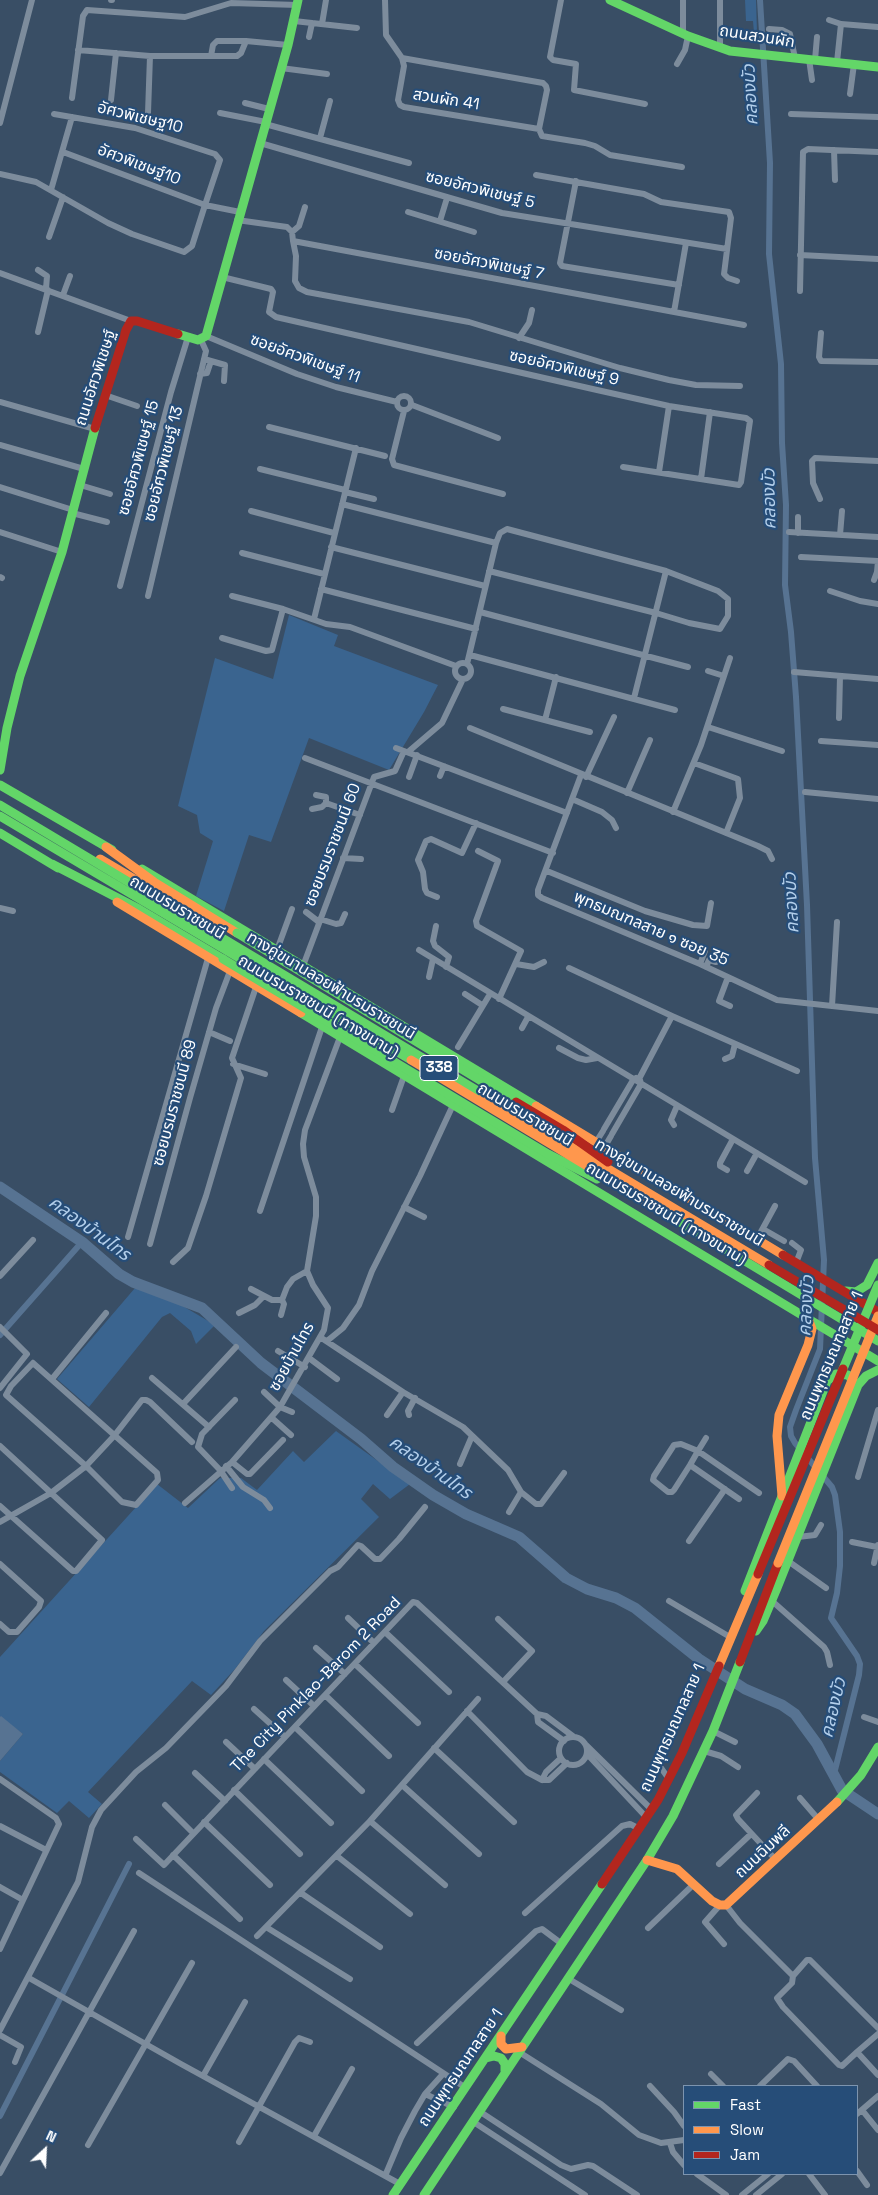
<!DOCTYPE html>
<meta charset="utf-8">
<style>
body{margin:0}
#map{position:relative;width:878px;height:2195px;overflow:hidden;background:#394e65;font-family:"Space Grotesk",sans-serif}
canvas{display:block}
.legend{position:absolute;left:683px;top:2085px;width:175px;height:90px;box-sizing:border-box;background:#264d78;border:1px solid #7d94ae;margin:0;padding:6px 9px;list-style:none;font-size:15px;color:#fff}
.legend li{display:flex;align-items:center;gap:10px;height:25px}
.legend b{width:25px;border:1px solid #7d94ae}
.north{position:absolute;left:20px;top:2125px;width:50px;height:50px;-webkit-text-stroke:4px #264d78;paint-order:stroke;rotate:25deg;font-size:14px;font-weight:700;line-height:20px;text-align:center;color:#fff}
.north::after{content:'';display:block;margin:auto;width:18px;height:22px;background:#fff;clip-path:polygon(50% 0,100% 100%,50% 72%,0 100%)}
</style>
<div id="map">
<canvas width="878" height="2195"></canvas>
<ul class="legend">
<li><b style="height:6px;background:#63d668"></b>Fast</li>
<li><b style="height:6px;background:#ff974d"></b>Slow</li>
<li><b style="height:6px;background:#b3261e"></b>Jam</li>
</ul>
<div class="north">N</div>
</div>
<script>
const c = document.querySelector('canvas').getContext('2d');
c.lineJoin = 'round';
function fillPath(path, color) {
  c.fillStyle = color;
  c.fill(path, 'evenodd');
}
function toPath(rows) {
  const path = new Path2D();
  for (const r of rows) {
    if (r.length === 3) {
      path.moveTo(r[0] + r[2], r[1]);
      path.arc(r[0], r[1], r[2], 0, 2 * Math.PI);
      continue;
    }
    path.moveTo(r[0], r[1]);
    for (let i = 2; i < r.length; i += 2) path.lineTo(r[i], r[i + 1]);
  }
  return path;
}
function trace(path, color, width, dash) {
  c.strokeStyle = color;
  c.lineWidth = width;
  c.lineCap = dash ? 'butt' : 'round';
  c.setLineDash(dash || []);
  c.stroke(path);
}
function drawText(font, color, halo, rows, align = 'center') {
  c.font = font + ' "Space Grotesk","Noto Sans Thai",sans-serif';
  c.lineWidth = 4.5;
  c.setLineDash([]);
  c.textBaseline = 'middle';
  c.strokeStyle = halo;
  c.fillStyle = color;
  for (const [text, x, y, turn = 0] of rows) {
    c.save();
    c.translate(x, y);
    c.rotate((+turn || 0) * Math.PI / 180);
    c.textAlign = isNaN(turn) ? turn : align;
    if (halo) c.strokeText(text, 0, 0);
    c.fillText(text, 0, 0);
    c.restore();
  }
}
fillPath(toPath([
 [745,0,756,0,757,33,754,33,753,21,746,21],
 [289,615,338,635,334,646,438,685,424,712,389,770,309,738,271,842,249,835,224,911,196,896,213,841,200,833,197,815,178,806,215,658,273,679],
 [135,1288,176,1302,215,1325,196,1344,191,1331,170,1313,162,1317,89,1407,57,1379],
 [336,1431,410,1484,390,1499,373,1484,361,1499,379,1517,264,1631,235,1669,211,1695,192,1681,88,1792,102,1804,89,1818,69,1801,57,1813,0,1772,0,1761,23,1734,0,1717,0,1657,157,1484,188,1508,220,1478,241,1478,257,1490,293,1451,304,1462]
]), '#3a648f');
fillPath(toPath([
 [1,1716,23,1734,0,1761,0,1717]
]), '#577392');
trace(toPath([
 [760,0,770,163,769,254,781,364,782,443,786,505,785,585,791,632,796,697,807,905,815,1158,824,1260,820,1349,796,1410,790,1427,791,1436,795,1443,832,1487,835,1495,840,1532,840,1566,837,1593,831,1618,857,1656,860,1664,859,1675,834,1774],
 [0,1335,82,1242],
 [0,2116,129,1864]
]), '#577392', 6);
trace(toPath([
 [0,1187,82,1242,119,1274,133,1282,202,1308,261,1363,361,1439,393,1467,433,1495,466,1514,519,1537,566,1578,587,1589,616,1598,635,1608,699,1659,745,1689,782,1705,795,1714,817,1744,842,1790,878,1814]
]), '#577392', 11);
trace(toPath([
 [111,0,112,0],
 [385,0,386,35,402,58,404,66,398,100,400,105,404,107,539,129],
 [561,0,550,57,553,60,576,64,574,90,645,104],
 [683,0,683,33],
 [720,0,720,48],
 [829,20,841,24],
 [294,21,357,28],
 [322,24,326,0],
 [769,29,782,30,790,34,795,58],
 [309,37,312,23],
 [78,50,150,56,237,56,241,53,246,41,288,45],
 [211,56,213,45,217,41,246,41],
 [402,58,543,83,546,86,547,90,539,129,542,136,585,143,595,146,610,155,682,167],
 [809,59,812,80],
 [815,60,817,37],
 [837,62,841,24,878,27],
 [677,64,685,50,688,36],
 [281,68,327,74],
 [850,94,854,64],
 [72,98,83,16,87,10,185,17,231,3,298,5],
 [111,100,116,53],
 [245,103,269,109],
 [148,113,150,56],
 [220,113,266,122],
 [54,114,135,128,215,154,220,160,205,205,63,152],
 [791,114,878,117],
 [0,123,32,0],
 [265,124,409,163],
 [320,138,330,101],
 [260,143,502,213,727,249],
 [834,150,835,180],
 [0,174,36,182,108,223,132,234,184,252,192,246,205,205,240,212],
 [536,175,644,194,661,202,729,212,731,218,724,274,728,278,737,281],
 [576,181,560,263,562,266,679,285],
 [51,190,72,117],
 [408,212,474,232],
 [237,220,287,227,292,232,293,241,744,325],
 [440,221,447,198],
 [292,232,299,226,305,207],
 [49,237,63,197],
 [293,241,296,256,295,281,299,288,307,292,469,322,620,368,669,380,696,385,740,386],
 [800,255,878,259],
 [38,270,47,276,46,289],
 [0,273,131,321],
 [222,277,271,289,273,292,269,312,276,317,597,390,669,406,746,418,750,421,741,482,739,485,623,467],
 [800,291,803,152,808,149,878,152],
 [63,295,70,276],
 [674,312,686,243],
 [38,332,48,290],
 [821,333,819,357,821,361,878,362],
 [206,336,297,374,336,387,397,402],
 [519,338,529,323,532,310],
 [204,359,225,365,224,381],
 [200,374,207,373,211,361],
 [105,395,137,406],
 [404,403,7],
 [0,402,95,429],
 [412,405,498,438],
 [404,411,392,459,394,465,503,494],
 [269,427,385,456],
 [0,445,84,469],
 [260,469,345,490],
 [659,472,669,406],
 [701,479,710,412],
 [80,485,110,494],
 [0,487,73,510],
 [345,492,374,499],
 [820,499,813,483,812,461,815,458,878,461],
 [342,504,496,543],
 [251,511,334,533],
 [72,513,107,522],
 [0,532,62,552],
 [789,532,878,537],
 [798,533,798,517],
 [840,535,842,511],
 [331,547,485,586],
 [242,553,324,574],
 [801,557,878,561],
 [0,577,2,578],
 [874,580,877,572,878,561],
 [120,586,171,392,188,337],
 [321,589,476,629],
 [830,591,860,601,878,604],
 [148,596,206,351,201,340],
 [232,596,283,609,326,624,350,627,456,666],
 [480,612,688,667],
 [314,619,356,448],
 [222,638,266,651,272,650,283,609],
 [470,655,675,710],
 [463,671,8],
 [467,664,496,543,500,533,507,529,666,571,718,591,728,599,728,616,720,629,689,623,656,613,489,571],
 [708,671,724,676],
 [794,672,878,679],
 [634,698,666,571],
 [503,709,590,732],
 [839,718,840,676],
 [545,720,556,677],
 [708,727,782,751],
 [470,728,758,846,768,851,772,859],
 [821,741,878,745],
 [396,748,567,813],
 [408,752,442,723,463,679],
 [305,758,553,853],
 [694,763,738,779,740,798,726,833],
 [581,775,538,890,538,895,542,898,700,964,777,1000,878,1011],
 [440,776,444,766],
 [409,777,417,755],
 [586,777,614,717],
 [805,792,878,799],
 [627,793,650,740],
 [572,799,602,812,612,820,616,828],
 [326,803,360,815],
 [312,809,322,807,326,803,326,797,316,795],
 [673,812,701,745,730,658],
 [478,851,498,861,476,921,477,926,521,951,499,999],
 [343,858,361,859],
 [547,871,645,911,693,925,707,926,711,903],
 [437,897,427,893,425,889,423,872,418,860,426,841,431,839,462,853,476,823],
 [0,908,13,911],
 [306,912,319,922],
 [320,919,336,924,341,923,345,914],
 [436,926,433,941,435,946,449,957,446,967],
 [277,950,292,909],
 [419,950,805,1182],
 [516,964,534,967,544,962],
 [700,964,705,951],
 [303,966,374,777,395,771,404,751],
 [706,967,709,960,716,962],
 [569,968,672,1016,797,1071],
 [429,977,433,959],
 [728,977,719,1001,730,1006],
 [465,994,482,1005],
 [832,1006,837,922],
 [522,1028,528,1017],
 [209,1032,230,1041],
 [458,1047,490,994],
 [559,1048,578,1058,586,1060,597,1058],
 [725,1059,732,1056,735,1044],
 [233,1064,265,1074],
 [640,1077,672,1016],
 [392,1110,404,1076],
 [674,1125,671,1120,677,1106],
 [604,1129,633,1080,636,1078],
 [612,1134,641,1084,640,1080],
 [596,1142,603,1131],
 [604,1148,611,1136],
 [727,1170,720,1166,720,1163,733,1139],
 [747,1171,757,1153],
 [404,1207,424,1217],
 [260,1211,322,1027],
 [763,1229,784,1241],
 [128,1237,208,958],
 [757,1239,775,1206],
 [792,1243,801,1250,796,1263],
 [150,1244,190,1098,216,1008,230,971],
 [173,1262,188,1248,206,1196,241,1078,232,1058,256,987],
 [0,1276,33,1240],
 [251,1289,272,1300,282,1300],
 [239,1313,255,1305,264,1296],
 [281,1315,284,1304,282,1300,287,1287,293,1279,307,1271],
 [0,1327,27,1354,0,1388],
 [320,1337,403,1392,463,1427,508,1470,521,1492,536,1504,541,1504,564,1473],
 [327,1341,343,1328,359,1305,372,1271,420,1176,453,1105],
 [278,1351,305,1367],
 [309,1358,337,1379],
 [33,1363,157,1473,158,1480,136,1505,122,1502,86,1466,6,1395,11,1386,33,1363],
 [152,1378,209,1427],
 [52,1379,106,1313],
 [264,1392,280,1407,292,1412],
 [183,1404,236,1347],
 [387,1415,403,1392],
 [409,1415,408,1411,415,1398],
 [272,1418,291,1435],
 [706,1438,698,1451,690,1465,674,1490,672,1492,668,1492,653,1480,654,1476,674,1445,681,1444,698,1451,759,1493],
 [0,1446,102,1540,76,1571,73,1571,0,1506],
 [232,1462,247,1474,250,1474,283,1440],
 [460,1464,472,1436],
 [690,1465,739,1499],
 [226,1466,243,1487,264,1500,270,1508],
 [858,1477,878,1410],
 [232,1488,220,1470,198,1447,202,1434,235,1400],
 [185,1503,232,1462,280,1407,324,1330,328,1308,313,1285,307,1271,316,1216,316,1197,304,1157,303,1144,305,1130,340,1037],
 [509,1512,521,1492],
 [0,1522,51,1493,86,1466,114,1436,142,1400,146,1400,150,1402,192,1442],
 [798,1537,815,1535,821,1525],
 [689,1541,725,1489],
 [852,1542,877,1547],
 [788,1561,826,1588],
 [874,1563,878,1545],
 [0,1564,41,1601,39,1607,17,1632,9,1632,0,1624],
 [669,1601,730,1637],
 [772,1601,824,1647,827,1652,830,1665],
 [348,1618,374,1643],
 [498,1619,532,1651,503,1682],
 [385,1632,449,1692],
 [316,1648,345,1674],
 [355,1664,418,1723],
 [286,1680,314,1706],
 [325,1695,389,1756],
 [254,1709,285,1737],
 [467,1711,527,1772,542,1780],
 [864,1717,878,1722],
 [295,1727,362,1791],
 [713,1731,735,1742],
 [573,1751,14],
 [564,1741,538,1722,537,1714,546,1716,574,1737],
 [226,1742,255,1769],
 [586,1745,652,1810],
 [434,1748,514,1822],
 [704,1751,721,1756,738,1767],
 [587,1754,647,1818],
 [561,1758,546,1772,542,1780,549,1780,567,1763],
 [264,1759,331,1823],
 [656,1761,669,1779],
 [195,1773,225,1801],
 [0,1779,56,1818,59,1824,0,1949],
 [402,1785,479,1854],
 [234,1790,300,1854],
 [757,1793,736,1815,738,1819,776,1860],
 [800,1798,819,1820],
 [165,1805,193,1833],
 [370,1821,445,1885],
 [204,1822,270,1885],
 [0,1826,46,1850],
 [136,1839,164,1865,413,1602,417,1603,537,1714],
 [173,1855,240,1919],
 [337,1856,410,1914],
 [719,1864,751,1834],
 [139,1873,466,2088],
 [0,1887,23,1900],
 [301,1893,380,1947],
 [720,1905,705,1922,724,1944],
 [726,1905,740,1923,793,1976,792,1983,777,1998,783,2007,839,2065,842,2066,857,2052,878,2075],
 [525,1913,622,1826,630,1824,640,1829],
 [266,1927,350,1979],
 [648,1928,694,1884],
 [257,1936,370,1821,478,1699],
 [793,1976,807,1960,810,1960,878,2028],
 [29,1978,181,2064,400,2184],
 [569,1979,621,2010],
 [0,2030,78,1882,92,1827,101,1810,136,1772,166,1748,226,1686,260,1641,330,1571,338,1567,358,1545,361,1546,375,1559,380,1559,399,1539,425,1507],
 [0,2035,21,2047,15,2062],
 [417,2043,536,1931,542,1929,562,1944],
 [519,2052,601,2104,639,2135,661,2143,684,2140],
 [857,2052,878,2034],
 [711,2074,723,2086],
 [203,2076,245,2002],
 [650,2086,674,2112,684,2126],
 [760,2086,788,2059,794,2061,817,2086],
 [425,2094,454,2107],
 [862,2110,878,2130],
 [479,2111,561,2165,571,2169,588,2165,593,2166,637,2195],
 [857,2114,878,2096],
 [472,2121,585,2195],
 [314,2136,352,2069],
 [239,2142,295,2042,299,2038,310,2042],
 [670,2143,673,2152,684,2165],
 [88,2145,192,1963],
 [857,2171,867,2185],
 [0,2173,134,1931],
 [697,2174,726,2195],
 [809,2174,825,2195],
 [385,2176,401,2138,415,2111,425,2094,443,2074],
 [742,2195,768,2174],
 [756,2195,782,2174]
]), '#7d8c9c', 6);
trace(toPath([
 [610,0,688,36,730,51,878,67],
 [178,334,198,340,206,336,288,45,298,0],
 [0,770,7,728,20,676,62,552,95,428],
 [0,785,112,850],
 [0,833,58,868],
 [52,864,139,909,223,959],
 [142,869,536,1106],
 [301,1013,878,1361],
 [846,1291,856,1292,867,1285,878,1263],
 [745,1591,827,1381,836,1374,848,1375,855,1383,853,1396],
 [756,1631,763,1621,777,1588,858,1385,866,1376,878,1370],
 [837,1802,861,1775,878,1747],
 [486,2058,494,2056,501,2058,505,2064,505,2071],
 [393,2195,602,1884],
 [424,2195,647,1860,673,1816,713,1731,740,1662]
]), '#63d668', 9);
trace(toPath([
 [106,847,154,882,237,933],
 [100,859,161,895],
 [117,902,301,1013],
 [536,1106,783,1255],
 [782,1496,777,1436,779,1415,808,1345,812,1329,808,1318],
 [719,1666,758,1574],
 [647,1860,677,1869,712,1901,720,1905,726,1905,837,1802],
 [501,2036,501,2044,506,2049,522,2047]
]), '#ff974d', 9);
trace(toPath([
 [95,428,126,330,131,321,137,321,178,334],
 [783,1255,878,1312],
 [740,1662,778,1563],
 [602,1884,658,1800,682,1753,719,1666]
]), '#b3261e', 9);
trace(toPath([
 [0,805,483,1094],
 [0,816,411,1060],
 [237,933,516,1102],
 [223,959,548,1154,597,1179],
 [655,1207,878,1341],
 [843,1369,878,1285]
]), '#63d668', 9);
trace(toPath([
 [411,1060,655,1207],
 [483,1094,769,1265],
 [778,1563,878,1316]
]), '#ff974d', 9);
trace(toPath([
 [516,1102,563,1130,608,1162],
 [769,1265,878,1330],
 [758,1574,843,1369]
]), '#b3261e', 9);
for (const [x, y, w] of [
 [439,1068,38]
]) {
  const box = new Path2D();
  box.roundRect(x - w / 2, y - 12.5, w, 25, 4);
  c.fillStyle = '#264d78';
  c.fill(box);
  trace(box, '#fff', 1);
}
drawText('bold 15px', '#fff', null, [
 ["338",439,1068]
]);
drawText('16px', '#fff', '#264d78', [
 ["ถนนสวนผัก",757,37,9],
 ["สวนผัก 41",446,100,9],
 ["อัศวพิเชษฐ10",140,118,14],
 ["อัศวพิเชษฐ์10",139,165,21],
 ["ซอยอัศวพิเชษฐ์ 5",480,190,14],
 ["ซอยอัศวพิเชษฐ์ 7",489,264,11],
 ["ซอยอัศวพิเชษฐ์ 11",305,359,20],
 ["ซอยอัศวพิเชษฐ์ 9",564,368,13],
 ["ถนนอัศวพิเชษฐ์",96,378,-72],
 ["ซอยอัศวพิเชษฐ์ 15",139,458,-75],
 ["ซอยอัศวพิเชษฐ์ 13",164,464,-76],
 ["ซอยบรมราชชนนี 60",333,845,-69],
 ["ถนนบรมราชชนนี",177,908,31],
 ["พุทธมณฑลสาย ๑ ซอย 35",651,929,23],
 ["ทางคู่ขนานลอยฟ้าบรมราชชนนี",331,986,31],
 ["ถนนบรมราชชนนี (ทางขนาน)",318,1007,31],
 ["ซอยบรมราชชนนี 89",175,1103,-75],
 ["ถนนบรมราชชนนี",525,1115,31],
 ["ทางคู่ขนานลอยฟ้าบรมราชชนนี",679,1193,31],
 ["ถนนบรมราชชนนี (ทางขนาน)",666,1214,31],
 ["ถนนพุทธมณฑลสาย 1",832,1356,-67],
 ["ซอยบ้านไทร",292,1357,-61],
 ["The City Pinklao-Barom 2 Road",316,1685,-46],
 ["ถนนพุทธมณฑลสาย 1",673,1728,-66],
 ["ถนนฉิมพลี",763,1852,-43],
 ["ถนนพุทธมณฑลสาย 1",461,2068,-56]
]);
drawText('italic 18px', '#b3cfeb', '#264d78', [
 ["คลองบัว",751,95,-93],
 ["คลองบัว",770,499,-91],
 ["คลองบัว",792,903,-93],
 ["คลองบ้านไทร",89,1229,36],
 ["คลองบัว",807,1306,-87],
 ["คลองบ้านไทร",430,1468,35],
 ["คลองบัว",834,1708,-77]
]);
</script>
